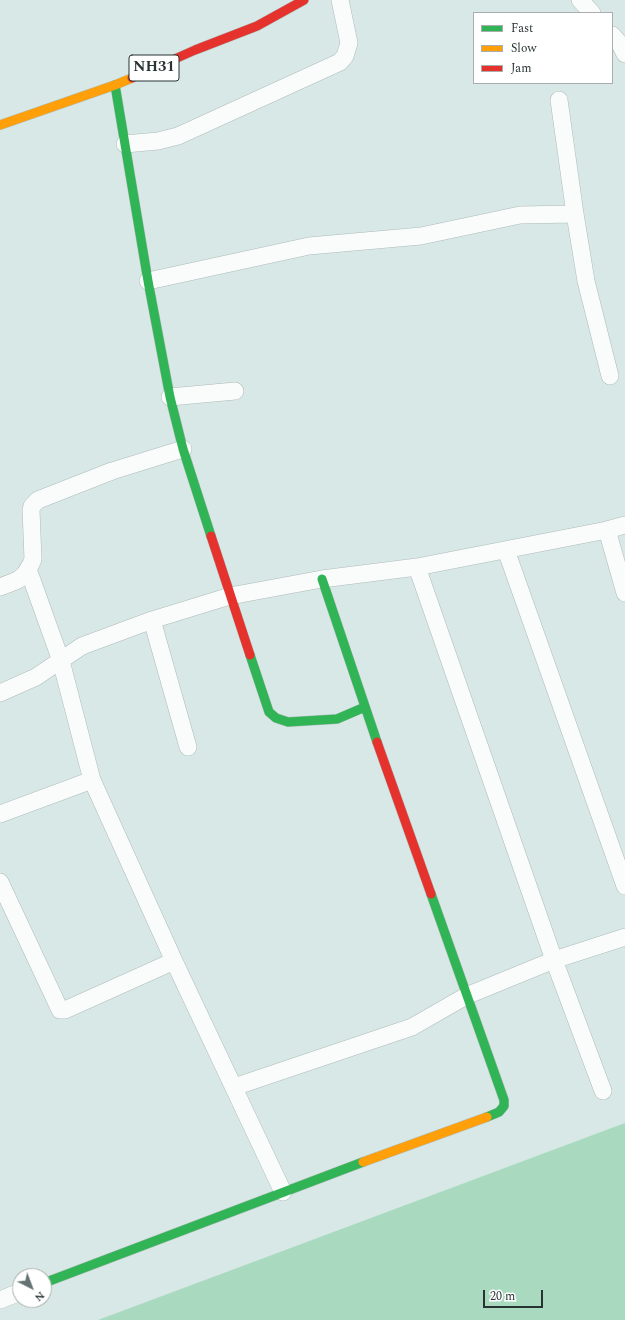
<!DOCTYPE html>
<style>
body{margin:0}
#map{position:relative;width:625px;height:1320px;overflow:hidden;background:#d7e8e6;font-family:Spectral,serif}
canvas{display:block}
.legend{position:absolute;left:473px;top:12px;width:140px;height:72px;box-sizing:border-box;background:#fff;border:1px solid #a9adad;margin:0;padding:5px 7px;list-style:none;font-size:12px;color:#283333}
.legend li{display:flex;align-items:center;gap:8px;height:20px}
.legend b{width:20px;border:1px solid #a9adad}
.north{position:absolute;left:12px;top:1268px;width:40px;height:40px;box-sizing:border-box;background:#fff;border:1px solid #a9adad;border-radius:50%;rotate:138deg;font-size:11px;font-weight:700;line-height:16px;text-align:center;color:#283333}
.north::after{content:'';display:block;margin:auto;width:14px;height:18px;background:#657272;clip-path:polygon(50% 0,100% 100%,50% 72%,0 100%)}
.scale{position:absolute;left:483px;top:1290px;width:60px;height:18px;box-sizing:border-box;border:2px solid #283333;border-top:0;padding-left:5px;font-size:12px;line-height:14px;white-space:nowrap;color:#283333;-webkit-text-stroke:3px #fff;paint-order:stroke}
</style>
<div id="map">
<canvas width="625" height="1320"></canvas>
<ul class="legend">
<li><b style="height:5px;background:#30b455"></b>Fast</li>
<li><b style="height:5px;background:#ff9f0a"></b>Slow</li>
<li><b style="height:5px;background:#e5322d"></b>Jam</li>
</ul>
<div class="north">N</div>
<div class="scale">20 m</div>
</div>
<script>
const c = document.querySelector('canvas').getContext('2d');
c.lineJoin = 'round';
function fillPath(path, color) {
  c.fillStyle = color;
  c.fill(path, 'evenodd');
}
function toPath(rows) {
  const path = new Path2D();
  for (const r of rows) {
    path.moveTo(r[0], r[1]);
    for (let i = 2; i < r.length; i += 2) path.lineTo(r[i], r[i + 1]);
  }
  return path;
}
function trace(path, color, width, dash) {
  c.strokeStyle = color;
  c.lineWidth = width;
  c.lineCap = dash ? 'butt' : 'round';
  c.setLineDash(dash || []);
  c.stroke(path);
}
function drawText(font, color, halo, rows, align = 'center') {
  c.font = font + ' Spectral,serif';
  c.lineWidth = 3;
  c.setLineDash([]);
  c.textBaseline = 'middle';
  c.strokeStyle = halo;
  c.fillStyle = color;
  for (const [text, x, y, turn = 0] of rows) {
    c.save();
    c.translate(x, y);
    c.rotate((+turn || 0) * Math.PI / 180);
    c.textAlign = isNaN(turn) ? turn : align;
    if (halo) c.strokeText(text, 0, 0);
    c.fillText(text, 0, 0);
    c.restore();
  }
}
fillPath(toPath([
 [625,1123,625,1320,98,1320]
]), '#a9dac0');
const street = toPath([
 [580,0,592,13],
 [612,35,620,44,625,54],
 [559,100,575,214,586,281,610,376],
 [125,144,158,141,178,136,340,62,345,56,349,43,340,0],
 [148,281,309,246,421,236,520,215,575,214],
 [170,397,235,391],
 [607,530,625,593],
 [506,550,625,886],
 [417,567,554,960,603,1091],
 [28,569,61,661,92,780,174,961,283,1192],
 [0,587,18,580,25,574,31,564,33,559,31,510,32,506,38,500,112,471,183,449],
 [152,620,188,747],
 [0,693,36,677,82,646,152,620,230,596,322,579,417,567,607,530,625,525],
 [0,814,92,780],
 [0,882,60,1010,65,1010,174,961],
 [234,1087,412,1027,466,996,554,960,625,937],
 [0,1300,20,1292]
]);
const fast = toPath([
 [115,85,148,281,170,397,183,449,211,536],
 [322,579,377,742],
 [250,655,269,712,276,718,288,722,337,719,365,707],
 [431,894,504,1100,504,1106,499,1112,487,1117],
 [44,1283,363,1162]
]);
const slow = toPath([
 [0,125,115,85,132,78],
 [363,1162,487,1117]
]);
const jam = toPath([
 [132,78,195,50,257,26,304,0],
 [211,536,250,655],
 [377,742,431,894]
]);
trace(street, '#aebbb9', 18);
trace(fast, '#aebbb9', 10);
trace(slow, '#aebbb9', 10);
trace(jam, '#aebbb9', 10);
trace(street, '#f9fcfb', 17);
trace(fast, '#30b455', 9);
trace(slow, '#ff9f0a', 9);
trace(jam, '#e5322d', 9);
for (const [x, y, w] of [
 [154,68,50]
]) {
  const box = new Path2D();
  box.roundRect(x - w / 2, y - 13, w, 26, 3);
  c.fillStyle = '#fff';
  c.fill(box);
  trace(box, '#283333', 1);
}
drawText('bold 15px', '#283333', null, [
 ["NH31",154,68]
]);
</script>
